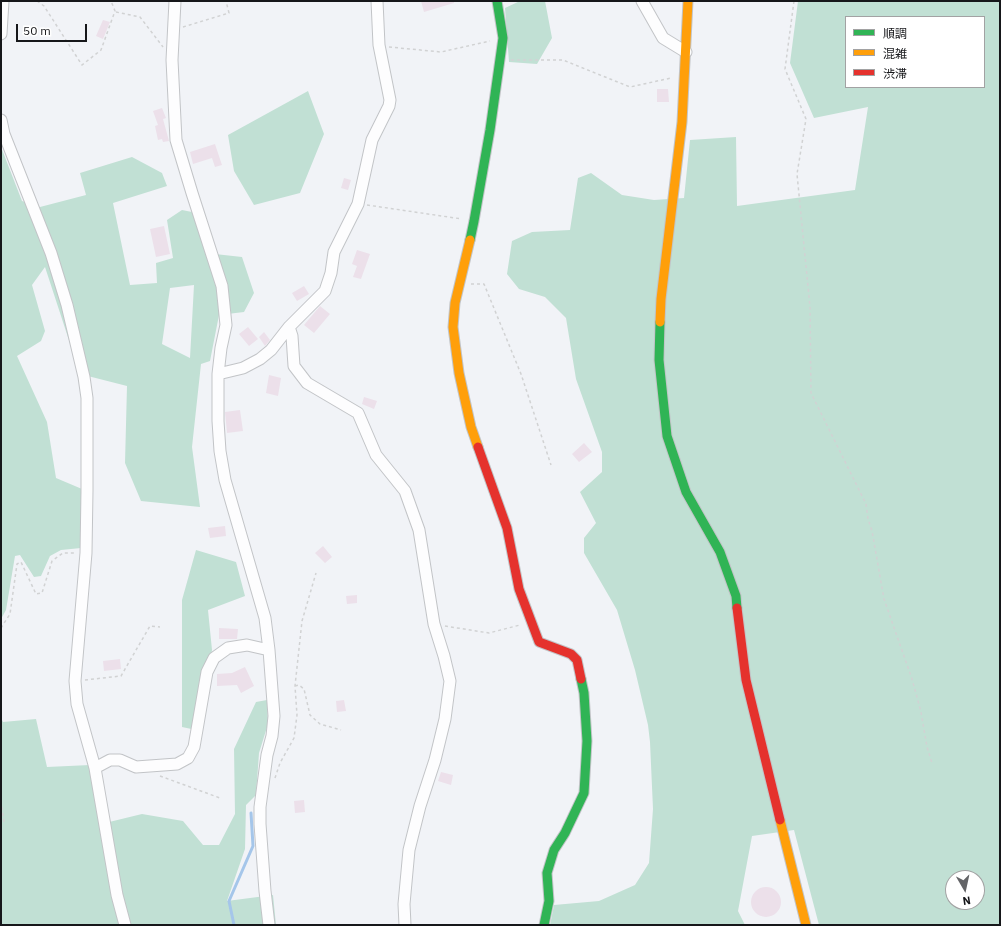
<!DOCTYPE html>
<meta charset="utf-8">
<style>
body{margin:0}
#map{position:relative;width:1001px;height:926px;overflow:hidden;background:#f1f3f7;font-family:"IBM Plex Sans","Noto Sans JP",sans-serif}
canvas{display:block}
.frame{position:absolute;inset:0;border:2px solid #16171a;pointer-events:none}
.legend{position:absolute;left:845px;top:16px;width:140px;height:72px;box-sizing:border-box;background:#fff;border:1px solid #a2a2a3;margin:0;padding:5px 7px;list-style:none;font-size:12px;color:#16171a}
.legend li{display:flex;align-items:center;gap:8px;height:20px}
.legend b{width:20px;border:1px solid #a2a2a3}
.north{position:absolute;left:945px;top:870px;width:40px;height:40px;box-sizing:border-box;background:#fff;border:1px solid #a2a2a3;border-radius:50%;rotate:171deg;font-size:11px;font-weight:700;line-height:16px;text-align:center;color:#16171a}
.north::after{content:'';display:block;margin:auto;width:14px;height:18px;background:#636467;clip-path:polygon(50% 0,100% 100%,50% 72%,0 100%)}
.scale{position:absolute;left:16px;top:24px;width:71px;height:18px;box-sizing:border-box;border:2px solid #16171a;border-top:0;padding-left:5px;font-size:12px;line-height:14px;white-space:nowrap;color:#16171a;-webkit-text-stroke:3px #fff;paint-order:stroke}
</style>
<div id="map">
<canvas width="1001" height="926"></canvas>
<div class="frame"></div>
<ul class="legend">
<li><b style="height:5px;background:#30b455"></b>順調</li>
<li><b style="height:5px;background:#ff9f0a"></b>混雑</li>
<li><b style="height:5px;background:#e5322d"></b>渋滞</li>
</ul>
<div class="north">N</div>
<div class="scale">50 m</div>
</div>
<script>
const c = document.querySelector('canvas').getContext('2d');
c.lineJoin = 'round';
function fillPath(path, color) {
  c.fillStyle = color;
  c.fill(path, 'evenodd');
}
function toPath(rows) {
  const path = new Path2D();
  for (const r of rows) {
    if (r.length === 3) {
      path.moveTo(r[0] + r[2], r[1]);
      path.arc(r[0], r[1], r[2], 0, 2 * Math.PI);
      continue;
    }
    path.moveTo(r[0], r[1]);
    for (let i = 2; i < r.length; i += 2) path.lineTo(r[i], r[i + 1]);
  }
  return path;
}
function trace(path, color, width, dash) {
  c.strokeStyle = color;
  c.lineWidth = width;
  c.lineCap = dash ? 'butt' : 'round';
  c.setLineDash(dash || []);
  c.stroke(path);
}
fillPath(toPath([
 [520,1,545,1,552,38,537,64,509,62,505,8],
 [798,1,1000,1,1000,925,819,925,794,830,752,836,738,911,745,925,550,925,554,905,599,901,635,885,649,863,653,809,650,742,648,725,635,670,617,610,584,553,584,538,596,523,580,492,602,472,602,452,576,379,566,318,545,297,519,289,507,274,512,241,532,232,570,230,578,178,591,173,622,195,654,200,684,198,690,140,736,137,737,206,855,190,868,107,814,118,790,63],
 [846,17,984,17,984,87,846,87],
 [953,878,977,878,977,902,953,902],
 [308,91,324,134,300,193,254,205,234,171,228,135],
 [1,147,22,201,40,207,86,195,80,173,132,157,162,173,167,186,113,203,130,285,157,283,156,263,173,258,167,220,182,210,202,214,215,254,242,257,254,293,244,312,219,315,210,361,201,364,192,447,200,507,141,501,125,463,127,386,80,374,45,267,32,285,45,331,41,341,17,356,47,422,56,478,82,489,81,548,61,550,50,556,41,576,34,577,20,555,15,556,6,610,1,619],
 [194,285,190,358,162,344,170,288],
 [196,550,236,562,245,596,208,610,212,650,201,731,182,727,182,600],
 [267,700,268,724,259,753,256,795,246,805,245,849,227,901,273,895,276,925,1,925,1,718,3,722,36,719,47,767,90,765,101,824,142,814,183,821,203,845,219,845,235,814,234,749,256,702]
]), '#c1e0d4');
trace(toPath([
 [234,925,229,901,253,846,251,813]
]), '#a5c6ea', 3);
fillPath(toPath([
 [421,1,454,1,454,3,424,12],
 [103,20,110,22,103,39,96,36],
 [657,89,668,89,669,102,657,102],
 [162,108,166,118,163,119,169,141,163,142,162,139,158,140,155,126,158,125,153,111],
 [215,144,222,165,215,167,212,158,193,164,190,152],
 [344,178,351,180,348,190,341,188],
 [164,226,170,254,156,257,150,229],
 [357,250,370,254,361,279,353,277,357,266,352,264],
 [304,286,309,294,297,301,292,293],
 [320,306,330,314,314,333,304,325],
 [248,327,258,339,249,346,239,334],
 [264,332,270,340,265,346,259,337],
 [269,375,281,378,278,396,266,393],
 [364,397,377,401,374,409,362,404],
 [240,410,243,431,227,433,225,412],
 [584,443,592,452,579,462,572,454],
 [225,526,226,536,210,538,208,528],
 [323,546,332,557,325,563,315,553],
 [357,595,357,603,347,604,346,596],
 [219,628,238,629,237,639,219,639],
 [120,659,121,669,104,671,103,661],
 [245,667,254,686,241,693,237,685,217,686,217,674,232,673],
 [344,700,346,711,337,712,336,701],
 [441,772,453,775,451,785,438,781],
 [304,800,305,812,295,813,294,801],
 [766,902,15]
]), '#ece0ea');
const street = toPath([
 [175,1,172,60,176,140,192,193,222,286,226,325,221,348,218,374,218,421,220,451,225,480,265,618,269,650,274,716,272,736,267,755,260,807,260,824,265,891,269,925],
 [642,1,663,38,686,52],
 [1,34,3,1],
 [1,120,4,134,51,253,67,305,84,377,87,398,87,491,86,553,75,681,77,704,95,768,117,895,125,925],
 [289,327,292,336,294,366,307,383,358,413,376,455,405,491,419,530,434,624,444,656,450,681,445,719,435,760,420,806,409,850,404,904,405,925],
 [218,374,243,368,260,359,271,350,289,327,325,291,331,273,334,252,358,204,372,140,389,106,390,100,379,45,377,1],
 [95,768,110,760,120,760,136,767,177,764,188,758,194,747,207,672,214,658,228,648,247,645,269,650]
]);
const fast = toPath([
 [470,240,474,221,490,130,503,38,497,1],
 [660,322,659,360,667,436,686,492,720,552,736,596,737,608],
 [544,925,549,901,547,873,554,850,565,833,584,793,587,741,584,693,581,679]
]);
const slow = toPath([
 [470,240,455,303,453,327,459,373,471,427,478,447],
 [660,322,661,299,682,122,688,1],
 [780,820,806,925]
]);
const jam = toPath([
 [478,447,507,528,519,589,539,642,571,654,577,660,581,679],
 [737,608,746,680,780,820]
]);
trace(street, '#c2c4c7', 13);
trace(fast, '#c2c4c7', 11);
trace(slow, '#c2c4c7', 11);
trace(jam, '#c2c4c7', 11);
trace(toPath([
 [37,1,44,6,82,65,101,50,115,11,111,1],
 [794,1,785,69,806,119,797,174,810,307,811,393,866,504,868,519,872,531,884,599,912,679,921,712,927,747,932,763],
 [116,12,140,17,163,47],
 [183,27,229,13,226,1],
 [389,47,441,52,490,41],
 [511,60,563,60,630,87,671,78],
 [367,205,462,219],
 [471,284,484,284,521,374,551,465],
 [445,626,489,633,520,625],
 [1,628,10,614,17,564,21,562,36,594,42,593,52,561,63,553,76,553],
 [85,680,121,676,150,626,160,627],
 [295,686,299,685,304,689,310,715,320,724,341,730],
 [160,776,220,798],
 [275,778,280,763,294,738,297,715,295,686,302,621,316,573],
 [1,801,4,822]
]), '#d1d2d3', 1.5, [3, 3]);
trace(street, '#fdfdfe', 11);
trace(fast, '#30b455', 9);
trace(slow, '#ff9f0a', 9);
trace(jam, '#e5322d', 9);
</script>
